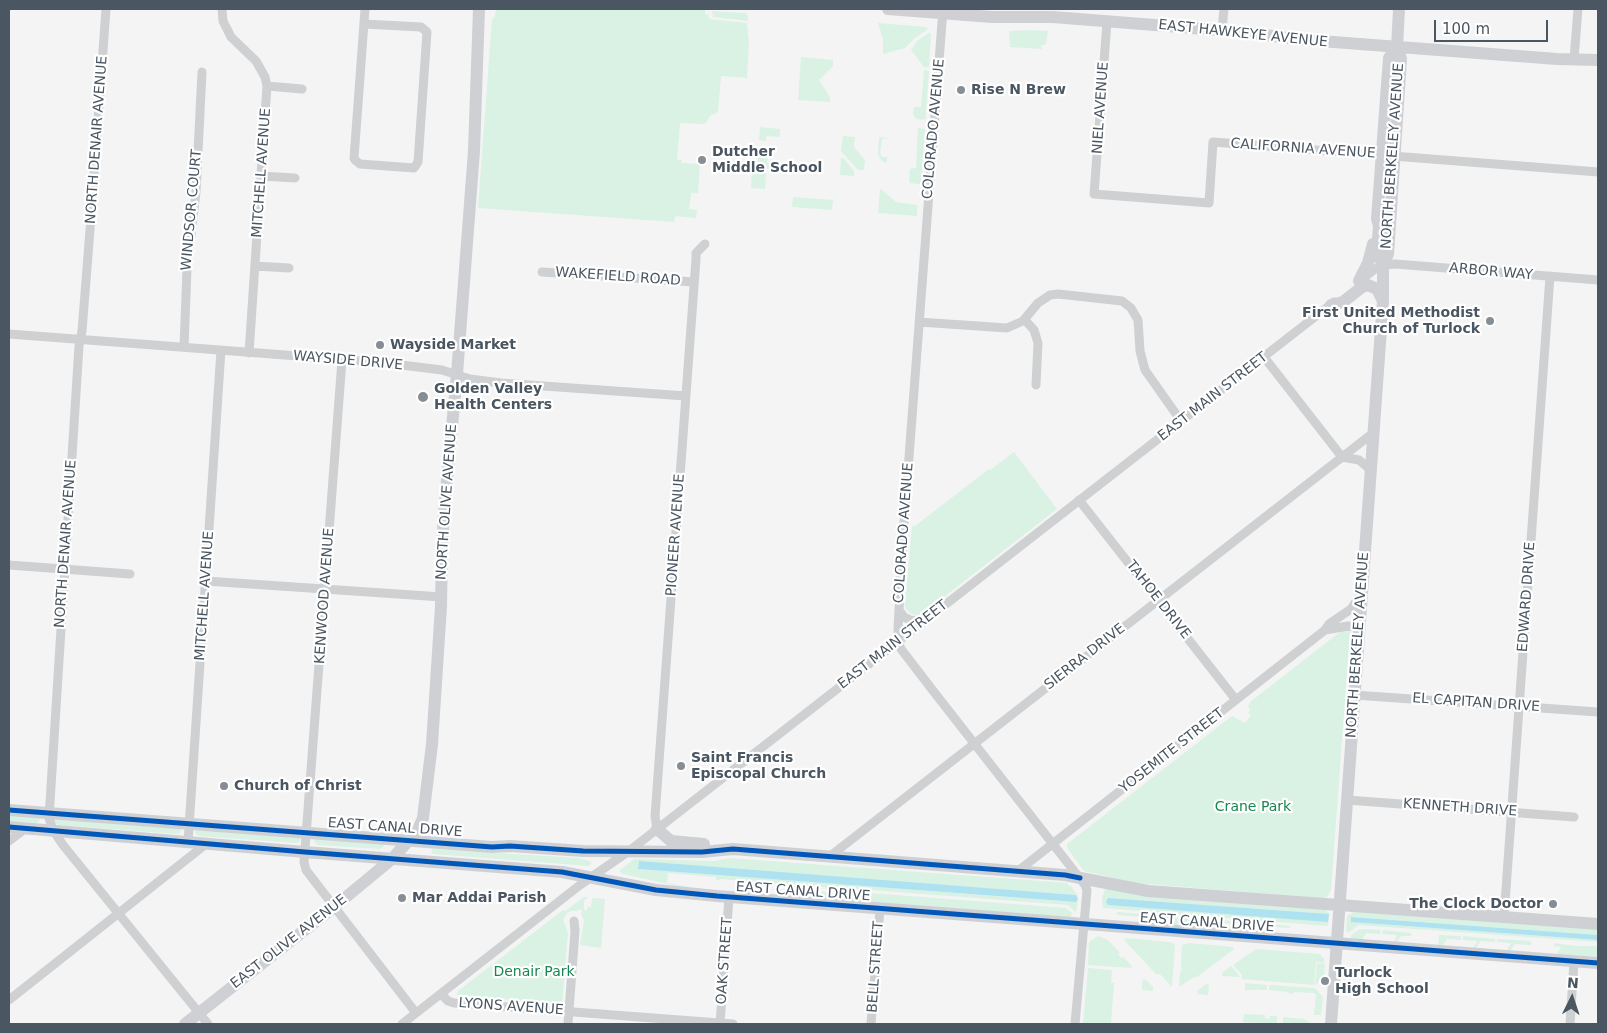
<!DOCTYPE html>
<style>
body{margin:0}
#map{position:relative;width:1607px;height:1033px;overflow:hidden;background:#f4f4f4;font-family:"DejaVu Sans",sans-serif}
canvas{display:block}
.frame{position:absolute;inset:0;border:10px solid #4a5661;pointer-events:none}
.north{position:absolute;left:1547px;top:973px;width:50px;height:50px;-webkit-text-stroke:4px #fff;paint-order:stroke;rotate:4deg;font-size:14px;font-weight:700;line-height:20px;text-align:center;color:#4a5661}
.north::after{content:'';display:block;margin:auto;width:18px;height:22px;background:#4a5661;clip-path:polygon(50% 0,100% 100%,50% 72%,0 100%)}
.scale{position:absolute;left:1434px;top:20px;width:114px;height:22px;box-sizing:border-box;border:2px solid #4a5661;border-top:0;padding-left:6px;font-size:15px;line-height:18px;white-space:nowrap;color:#4a5661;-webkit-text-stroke:4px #fff;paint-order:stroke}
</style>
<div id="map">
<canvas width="1607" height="1033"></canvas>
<div class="frame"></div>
<div class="north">N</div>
<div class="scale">100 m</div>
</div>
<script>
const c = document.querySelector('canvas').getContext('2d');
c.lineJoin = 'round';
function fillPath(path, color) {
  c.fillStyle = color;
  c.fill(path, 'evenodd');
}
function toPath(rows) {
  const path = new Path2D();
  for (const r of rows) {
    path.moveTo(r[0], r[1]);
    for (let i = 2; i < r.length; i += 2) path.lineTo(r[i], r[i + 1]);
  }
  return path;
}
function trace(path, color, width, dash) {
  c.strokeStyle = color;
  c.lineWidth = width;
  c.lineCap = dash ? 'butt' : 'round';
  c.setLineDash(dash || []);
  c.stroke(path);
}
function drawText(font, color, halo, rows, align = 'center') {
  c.font = font + ' "DejaVu Sans",sans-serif';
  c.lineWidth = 4.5;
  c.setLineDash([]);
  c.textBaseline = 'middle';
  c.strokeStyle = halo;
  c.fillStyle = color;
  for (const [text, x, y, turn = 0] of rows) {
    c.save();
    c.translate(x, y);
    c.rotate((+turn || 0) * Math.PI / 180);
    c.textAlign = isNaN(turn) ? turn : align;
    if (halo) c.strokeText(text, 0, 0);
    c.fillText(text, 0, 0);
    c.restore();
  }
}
fillPath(toPath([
 [496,9,689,9,705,10,705,14,709,15,709,19,747,23,749,42,747,78,721,76,718,112,710,116,705,124,680,123,677,160,682,160,682,163,700,164,698,193,691,193,689,209,697,210,696,218,675,216,674,222,478,208,492,19,495,16],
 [712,11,746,13,748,16,748,21,713,17],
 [878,23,926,27,928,29,915,38,905,48,883,54,883,39],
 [1029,30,1048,31,1046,44,1041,46,1042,49,1010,47,1009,31],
 [930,32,931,35,929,67,924,67,911,50,917,41],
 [801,57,833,60,833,66,819,80,830,97,830,102,798,100],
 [924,70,929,71,926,113,926,119,921,120,915,118,913,113,914,107,921,107],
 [760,127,780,129,780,137,766,136,766,141,759,140],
 [918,128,925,129,921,184,919,184,910,183,909,180,910,169,916,168],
 [843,136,855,137,854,147,865,160,864,170,858,170,841,151],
 [879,137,889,138,882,139,880,153,882,157,887,157,887,163,882,161,878,155],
 [758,156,768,157,767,163,777,163,777,170,757,168],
 [841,158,843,158,854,171,854,176,840,175],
 [752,171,766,172,765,189,751,188],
 [881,189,896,202,917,205,917,216,878,213,880,190],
 [793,197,833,200,832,210,792,207],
 [1014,452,1057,509,922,614,917,616,910,613,906,609,905,605,912,526,915,526,989,469,990,470],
 [1344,629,1349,629,1350,632,1331,890,1327,897,1322,898,1147,884,1130,882,1084,871,1067,848,1067,844,1232,716,1245,723,1251,715,1248,713,1250,710,1248,706,1250,702],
 [9,814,40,818,40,820,37,823,9,821],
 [55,819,180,828,181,830,180,833,177,834,58,825,54,822],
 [196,830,300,838,300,842,297,843,198,836,195,833],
 [315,839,384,844,384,846,380,849,318,845,314,842],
 [433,849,579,858,592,862,589,866,433,854,431,852],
 [729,858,1068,883,1068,885,1072,887,1078,896,1077,909,1075,912,1068,905,844,888,834,891,824,887,721,879,716,881,716,877,668,873,667,883,689,887,686,888,623,874,619,871,634,859,714,861],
 [639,862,1076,895,1078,898,1075,902,638,869],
 [1105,888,1326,910,1329,913,1328,926,1103,908,1102,900],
 [1109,898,1328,914,1328,921,1108,905],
 [822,891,834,896,844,891,1066,908,1073,914,1069,918,821,899],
 [584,897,588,897,584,901,584,910,587,910,588,907,591,907,592,898,605,899,601,948,580,945,584,921,581,913,583,911,580,909,577,911,571,911,567,913,563,920,568,933,562,1004,457,995,458,991,563,910,565,911],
 [1117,912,1179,917,1178,926,1173,925,1175,919,1117,915],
 [1354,912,1598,930,1598,935,1351,917,1351,922,1598,940,1598,942,1359,925,1348,933,1346,931,1347,916],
 [1183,917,1290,926,1290,928,1191,921,1187,926,1182,926],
 [1365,929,1381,930,1380,934,1366,933,1361,941,1352,938,1350,936,1358,930],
 [1383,930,1411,933,1411,936,1401,936,1397,942,1394,942,1397,935,1382,934],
 [1439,935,1461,936,1461,940,1447,939,1442,946,1438,946],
 [1098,936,1108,940,1120,953,1118,954,1121,958,1123,957,1132,966,1131,968,1088,965,1089,942],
 [1463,936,1495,939,1495,942,1481,941,1476,948,1473,948,1477,941,1463,940],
 [1126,938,1169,942,1175,944,1172,987,1160,974,1156,974,1124,940],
 [1497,939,1531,941,1531,945,1515,944,1510,951,1507,950,1511,943,1497,942],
 [1189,943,1233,947,1234,949,1197,977,1194,977,1179,987,1180,973,1182,970,1181,966,1182,945],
 [1554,943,1575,946,1598,946,1598,957,1557,954,1561,947,1554,946],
 [1256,949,1320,954,1325,960,1324,960,1324,963,1316,962,1314,985,1242,979,1242,975,1233,965],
 [1317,963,1325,964,1324,978,1315,985],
 [1231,966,1239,975,1239,977,1222,976,1222,973],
 [1088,968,1112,970,1111,983,1114,983,1111,1024,1083,1024],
 [1145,979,1153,987,1153,991,1142,990,1142,981],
 [1245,983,1267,985,1267,990,1245,990],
 [1206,984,1209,985,1208,995,1198,994,1197,991],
 [1269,985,1315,988,1323,997,1321,1015,1314,1015,1316,995,1314,993,1294,992,1293,994,1289,993,1288,992,1269,990],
 [1244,1014,1265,1015,1265,1018,1270,1019,1270,1016,1277,1016,1277,1024,1243,1022],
 [1283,1017,1304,1019,1312,1024,1283,1024]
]), '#d9f2e3');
fillPath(toPath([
 [639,861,1076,895,1078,899,1076,902,638,869],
 [1108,898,1329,914,1328,922,1108,905,1106,902],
 [1351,917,1598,935,1598,940,1351,922]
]), '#aee2f0');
trace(toPath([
 [106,9,90,230,82,331,79,346,49,818,53,830,63,845,208,1024],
 [222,9,223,21,231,37,256,61,265,77,267,86,249,353],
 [943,9,903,536,898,629,898,641,901,649,934,692,1085,885,1087,890,1075,1024],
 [1107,22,1094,194,1209,203,1213,142,1598,172],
 [364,24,421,27,427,32,418,162,414,168,360,164,355,160,354,158,365,9],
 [1222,30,1224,9],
 [1574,59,1578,9],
 [267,86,302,89],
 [261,176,295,178],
 [255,266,289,268],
 [542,272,694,282],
 [1361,280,1375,269,1383,265,1395,264,1598,280],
 [1025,320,1034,330,1038,343,1036,385],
 [919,322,1007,328,1023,321,1038,303,1050,295,1058,294,1122,301,1131,308,1138,320,1140,351,1145,370,1181,421],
 [9,334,377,362,442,370,470,379,501,383,686,396],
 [184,347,187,269,196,192,202,72],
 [1264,357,1342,457],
 [342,360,304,862,306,870,416,1013],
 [1342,457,1359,460,1371,470],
 [1079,500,1236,700],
 [9,565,130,574],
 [206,581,442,597],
 [899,610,904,617,910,620,918,621,926,618],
 [1325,630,1348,626,1355,627,1359,631],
 [1354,695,1598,712],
 [1347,800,1574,817],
 [657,829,655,816,696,259,696,253,705,244],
 [9,841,26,828],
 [188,842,221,350],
 [829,857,1373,433],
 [1018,871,1325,630,1329,624,1351,609,1361,594],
 [1504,917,1550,276],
 [441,994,448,1001,454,1003,733,1024],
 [9,1000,206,844],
 [402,1024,580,885,629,851,1334,302],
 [568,1024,575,931,574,921],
 [720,1024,729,897],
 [871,1024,880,909],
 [1570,1024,1574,961]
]), '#ced0d2', 9);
trace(toPath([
 [888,9,992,17,1053,17,1243,32,1294,39,1557,59,1598,60],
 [1383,265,1377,253,1379,225,1377,219,1389,58,1397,47],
 [1359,281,1368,263,1373,244],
 [1331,305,1343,302,1362,287,1368,285,1377,289,1382,299],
 [9,810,492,847,510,846,583,851,702,852,733,849,1065,875,1148,891,1598,924],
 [9,827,305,852,562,872,656,890,717,896,1598,963],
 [657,829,671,841,704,844],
 [185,1024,334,907,392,859,418,830,423,818,432,744,441,606,442,551,444,512,457,374,474,151,479,9],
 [1331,1024,1383,301,1383,265,1388,254,1401,59,1397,47,1399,9]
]), '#ced0d4', 12);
trace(toPath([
 [9,810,492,847,510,846,583,851,702,852,733,849,1065,875,1080,878],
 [9,827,305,852,562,872,656,890,717,896,1598,963]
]), '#0057b8', 5);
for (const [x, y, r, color] of [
 [961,90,5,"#868d94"],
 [702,160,5,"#868d94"],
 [1490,321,5,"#868d94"],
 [380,345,5,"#868d94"],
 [423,397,6,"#868d94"],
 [681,766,5,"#868d94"],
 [224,786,5,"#868d94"],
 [402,898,5,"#868d94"],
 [1553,904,5,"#868d94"],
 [1325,981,5,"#868d94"]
]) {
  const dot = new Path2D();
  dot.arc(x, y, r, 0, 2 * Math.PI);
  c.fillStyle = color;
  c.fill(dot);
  trace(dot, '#fff', 2);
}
drawText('14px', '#4a5661', '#fff', [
 ["EAST HAWKEYE AVENUE",1243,34,6],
 ["NIEL AVENUE",1101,108,-86],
 ["COLORADO AVENUE",934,129,-85],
 ["NORTH DENAIR AVENUE",97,140,-86],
 ["CALIFORNIA AVENUE",1303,149,4],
 ["NORTH BERKELEY AVENUE",1393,156,-86],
 ["MITCHELL AVENUE",262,173,-86],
 ["WINDSOR COURT",192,210,-85],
 ["ARBOR WAY",1491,272,5],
 ["WAKEFIELD ROAD",618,277,4],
 ["WAYSIDE DRIVE",348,361,5],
 ["EAST MAIN STREET",1213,397,-38],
 ["NORTH OLIVE AVENUE",447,502,-86],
 ["COLORADO AVENUE",904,533,-86],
 ["PIONEER AVENUE",676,535,-86],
 ["NORTH DENAIR AVENUE",66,544,-86],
 ["MITCHELL AVENUE",205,596,-86],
 ["KENWOOD AVENUE",325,596,-86],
 ["EDWARD DRIVE",1527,597,-86],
 ["TAHOE DRIVE",1158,600,52],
 ["EAST MAIN STREET",893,645,-38],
 ["NORTH BERKELEY AVENUE",1358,645,-86],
 ["SIERRA DRIVE",1085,657,-38],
 ["EL CAPITAN DRIVE",1476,703,4],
 ["YOSEMITE STREET",1172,751,-38],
 ["KENNETH DRIVE",1460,808,4],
 ["EAST CANAL DRIVE",395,828,4],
 ["EAST CANAL DRIVE",803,892,4],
 ["EAST CANAL DRIVE",1207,923,4],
 ["EAST OLIVE AVENUE",289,942,-38],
 ["OAK STREET",725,961,-86],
 ["BELL STREET",876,967,-86],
 ["LYONS AVENUE",511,1007,4]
]);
drawText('bold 14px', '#4a5661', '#fff', [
 ["Rise N Brew",971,90],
 ["Dutcher",712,152],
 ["Middle School",712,168],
 ["First United Methodist",1480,313,"right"],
 ["Church of Turlock",1480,329,"right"],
 ["Wayside Market",390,345],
 ["Golden Valley",434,389],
 ["Health Centers",434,405],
 ["Saint Francis",691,758],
 ["Episcopal Church",691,774],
 ["Church of Christ",234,786],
 ["Mar Addai Parish",412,898],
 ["The Clock Doctor",1543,904,"right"],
 ["Turlock",1335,973],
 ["High School",1335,989]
], 'left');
drawText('14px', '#17864f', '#fff', [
 ["Crane Park",1253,807],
 ["Denair Park",534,972]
]);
</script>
